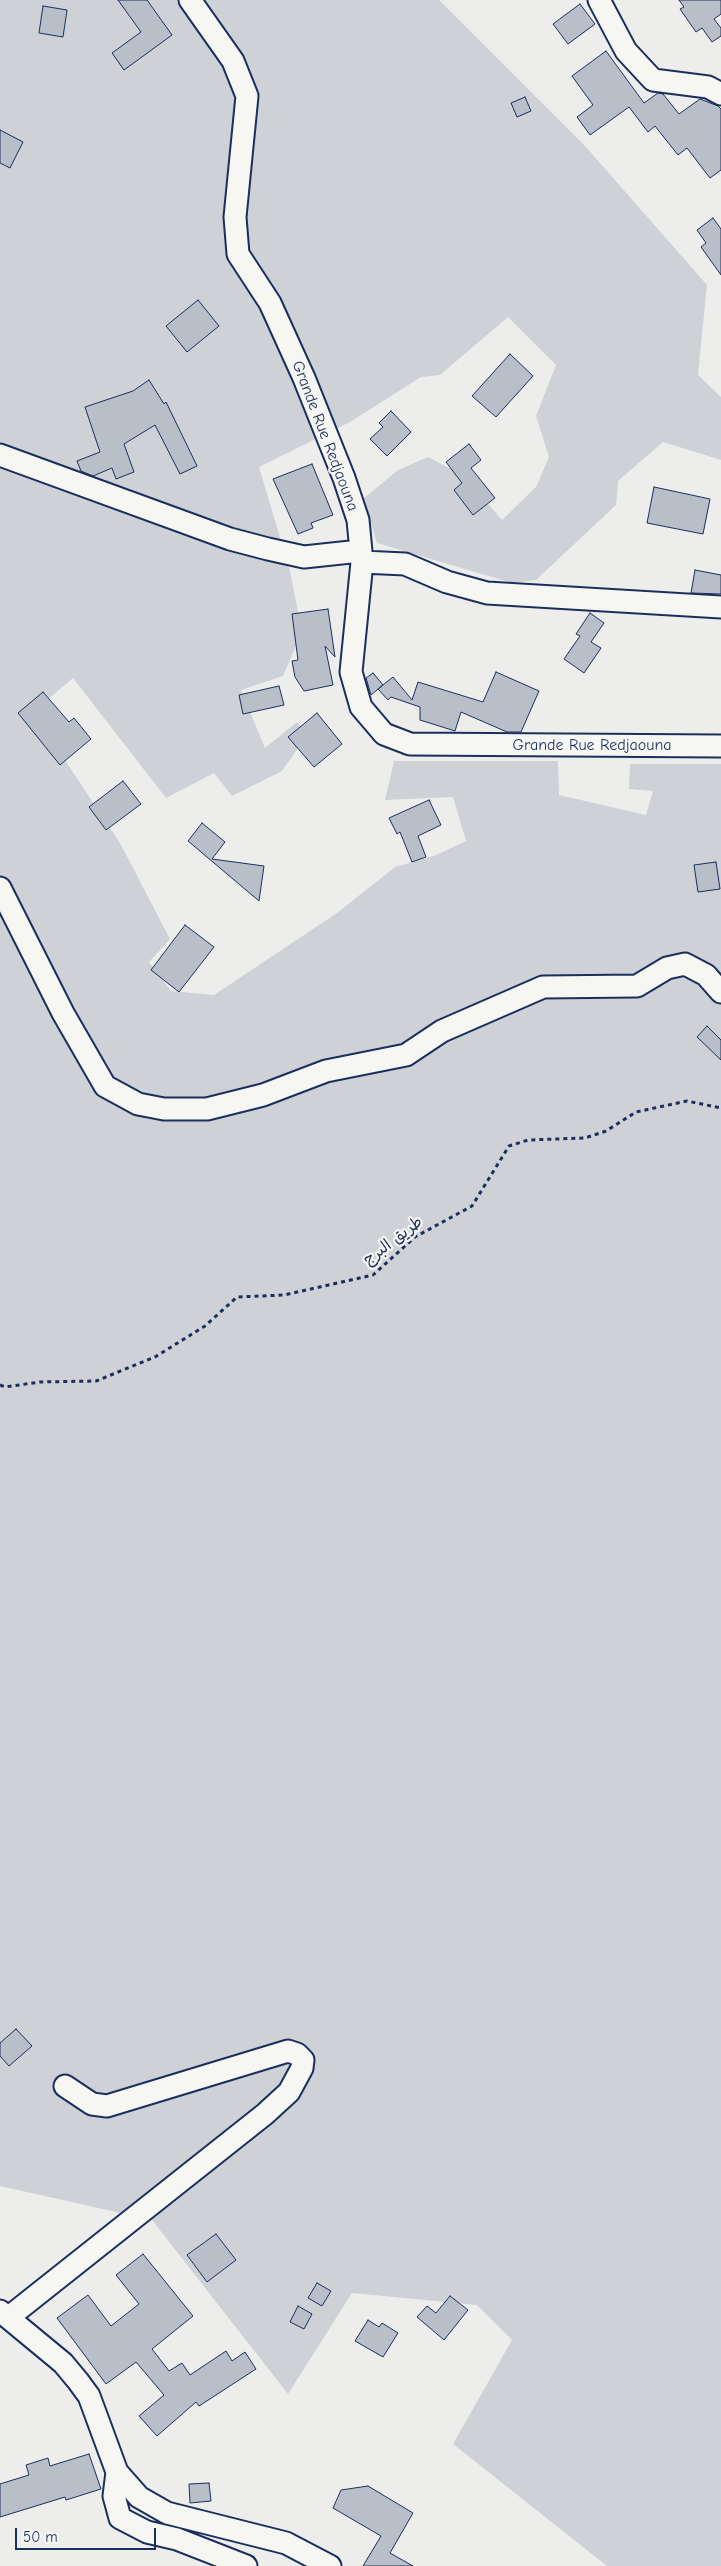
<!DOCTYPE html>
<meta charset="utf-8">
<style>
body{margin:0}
#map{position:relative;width:721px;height:2566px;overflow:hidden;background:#edeeec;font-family:"Comic Neue",sans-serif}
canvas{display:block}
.scale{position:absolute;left:15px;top:2528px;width:141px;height:22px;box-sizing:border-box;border:2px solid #1b2f5e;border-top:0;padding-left:6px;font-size:15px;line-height:18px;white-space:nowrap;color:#1b2f5e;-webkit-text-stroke:4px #f6f6f2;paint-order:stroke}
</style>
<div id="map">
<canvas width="721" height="2566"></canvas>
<div class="scale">50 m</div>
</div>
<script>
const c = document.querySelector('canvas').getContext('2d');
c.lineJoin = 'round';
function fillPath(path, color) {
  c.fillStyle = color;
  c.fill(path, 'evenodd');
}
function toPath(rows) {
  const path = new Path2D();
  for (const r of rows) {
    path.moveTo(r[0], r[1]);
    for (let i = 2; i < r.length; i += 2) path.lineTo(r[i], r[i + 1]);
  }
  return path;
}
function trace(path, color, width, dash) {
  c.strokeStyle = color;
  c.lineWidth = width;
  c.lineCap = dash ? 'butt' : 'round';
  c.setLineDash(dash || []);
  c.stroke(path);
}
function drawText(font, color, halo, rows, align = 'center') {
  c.font = font + ' "Comic Neue","Playpen Sans Arabic",sans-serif';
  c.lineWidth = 4.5;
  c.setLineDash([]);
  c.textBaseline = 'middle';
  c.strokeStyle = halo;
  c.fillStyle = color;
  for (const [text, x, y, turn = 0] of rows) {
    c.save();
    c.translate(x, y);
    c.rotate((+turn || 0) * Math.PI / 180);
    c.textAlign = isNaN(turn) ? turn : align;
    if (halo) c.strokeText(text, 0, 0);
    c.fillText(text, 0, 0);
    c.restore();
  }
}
fillPath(toPath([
 [0,0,439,0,586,147,707,285,698,375,721,397,721,460,663,442,618,481,616,505,536,580,512,583,377,543,363,499,398,470,428,457,463,475,502,520,536,487,549,457,536,416,556,365,508,317,440,375,421,377,350,422,259,467,290,571,302,632,283,676,241,690,265,748,297,722,308,734,282,771,232,796,214,773,166,798,73,678,33,712,120,843,170,939,149,962,171,991,214,995,337,913,395,867,434,856,466,841,453,797,385,800,394,761,558,761,559,795,646,815,653,791,629,789,630,764,721,764,721,2566,607,2566,453,2444,512,2340,477,2305,352,2293,288,2394,152,2220,0,2186]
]), '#ced2d7');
const building = toPath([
 [118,0,147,0,172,35,124,70,112,53,141,32,118,0],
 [679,0,721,0,721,14,714,19,721,28,721,36,712,42,702,28,696,32,680,9,684,7,679,0],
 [580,4,595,24,568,44,553,24,580,4],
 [43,6,67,10,63,37,39,33,43,6],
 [606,51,644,103,658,93,663,94,679,114,700,99,718,106,721,109,721,170,710,178,687,148,678,155,655,126,648,132,629,107,590,135,577,117,593,105,572,76,606,51],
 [525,97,531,111,517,117,511,103,525,97],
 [0,130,23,142,10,168,0,163,0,130],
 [713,218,721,229,721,275,701,247,706,243,697,230,713,218],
 [198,300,219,326,187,352,166,326,198,300],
 [510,354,533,376,496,417,472,396,510,354],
 [149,380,164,404,166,402,197,466,180,474,155,425,124,444,134,472,116,479,112,468,93,476,81,471,77,461,100,452,85,407,133,391,149,380],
 [391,411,411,432,387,456,370,439,383,427,379,423,391,411],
 [469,444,481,460,471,468,495,498,473,515,454,490,462,483,446,462,469,444],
 [312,464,333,515,311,523,313,528,298,534,273,479,312,464],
 [654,487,710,499,703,534,647,523,654,487],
 [695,570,721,575,721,594,691,593,695,570],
 [328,609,335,657,325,646,333,685,304,691,295,677,292,661,298,660,292,614,328,609],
 [590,613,604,623,591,642,601,648,584,673,564,659,580,636,576,634,590,613],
 [496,672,539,691,521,732,507,732,461,712,455,731,420,720,420,707,391,697,388,700,378,689,393,677,412,700,418,682,483,702,496,672],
 [373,673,383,685,371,695,366,678,373,673],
 [279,686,284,705,243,714,239,695,279,686],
 [43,692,69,722,74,718,91,739,60,765,18,713,43,692],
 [317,713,342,744,314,767,288,737,317,713],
 [123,781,141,804,106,830,89,807,123,781],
 [429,800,441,825,418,836,426,857,412,862,400,832,397,834,389,818,429,800],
 [202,823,225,842,212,859,264,866,259,901,188,841,202,823],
 [716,862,720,889,698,892,694,865,716,862],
 [185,925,214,947,179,992,151,970,185,925],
 [707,1026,721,1040,721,1060,697,1037,707,1026],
 [16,2029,32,2046,9,2066,0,2056,0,2043,16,2029],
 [216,2234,236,2260,207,2282,187,2255,216,2234],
 [143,2254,193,2316,152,2349,169,2371,182,2363,190,2375,226,2351,232,2361,245,2352,256,2369,199,2406,196,2402,157,2436,139,2416,164,2395,136,2362,106,2384,57,2318,88,2295,111,2326,139,2304,116,2275,143,2254],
 [317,2283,331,2291,322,2306,308,2298,317,2283],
 [450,2296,468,2310,444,2340,417,2317,427,2306,436,2313,450,2296],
 [298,2306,312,2314,304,2329,290,2322,298,2306],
 [368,2320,379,2327,382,2323,398,2333,383,2357,355,2341,368,2320],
 [89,2454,101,2489,66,2500,65,2497,0,2517,0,2484,29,2475,26,2465,48,2458,50,2466,89,2454],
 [209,2483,211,2501,190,2503,189,2484,209,2483],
 [368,2486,413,2513,390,2553,413,2566,363,2566,381,2536,333,2508,341,2490,368,2486]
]);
fillPath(building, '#b9bfc8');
trace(building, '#1b2f5e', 1);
const minor = toPath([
 [190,0,233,61,247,96,235,217,238,254,270,303,304,378,344,478,358,520,362,562,351,672,361,707,384,734,410,744,721,746],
 [599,0,626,51,653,80,708,87,721,94],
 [0,455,230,539,268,549,304,557,360,551],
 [362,562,405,564,447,582,487,593,721,607],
 [0,888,63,1013,105,1086,138,1104,164,1109,207,1109,263,1095,326,1071,406,1055,442,1031,543,987,637,986,667,968,685,964,706,975,721,992],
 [0,2311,63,2363,78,2381,89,2396,117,2472,139,2497,167,2513,286,2543,330,2566],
 [9,2317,265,2114,289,2092,302,2068,303,2060,297,2054,288,2051,107,2106,92,2104,65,2086],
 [117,2472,114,2496,120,2518,147,2532,177,2539,246,2566]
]);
trace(minor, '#1b2f5e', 25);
trace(toPath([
 [0,1385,5,1387,40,1382,96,1381,155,1357,205,1326,237,1297,284,1295,373,1275,415,1237,472,1206,509,1146,528,1140,585,1138,606,1131,636,1112,687,1101,721,1108]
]), '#1b2f5e', 3, [4, 4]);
trace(minor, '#f6f6f2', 21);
drawText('16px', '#1b2f5e', '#f6f6f2', [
 ["Grande Rue Redjaouna",325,436,69],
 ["Grande Rue Redjaouna",592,745],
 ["طريق البرج",393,1241,-37]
]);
</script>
